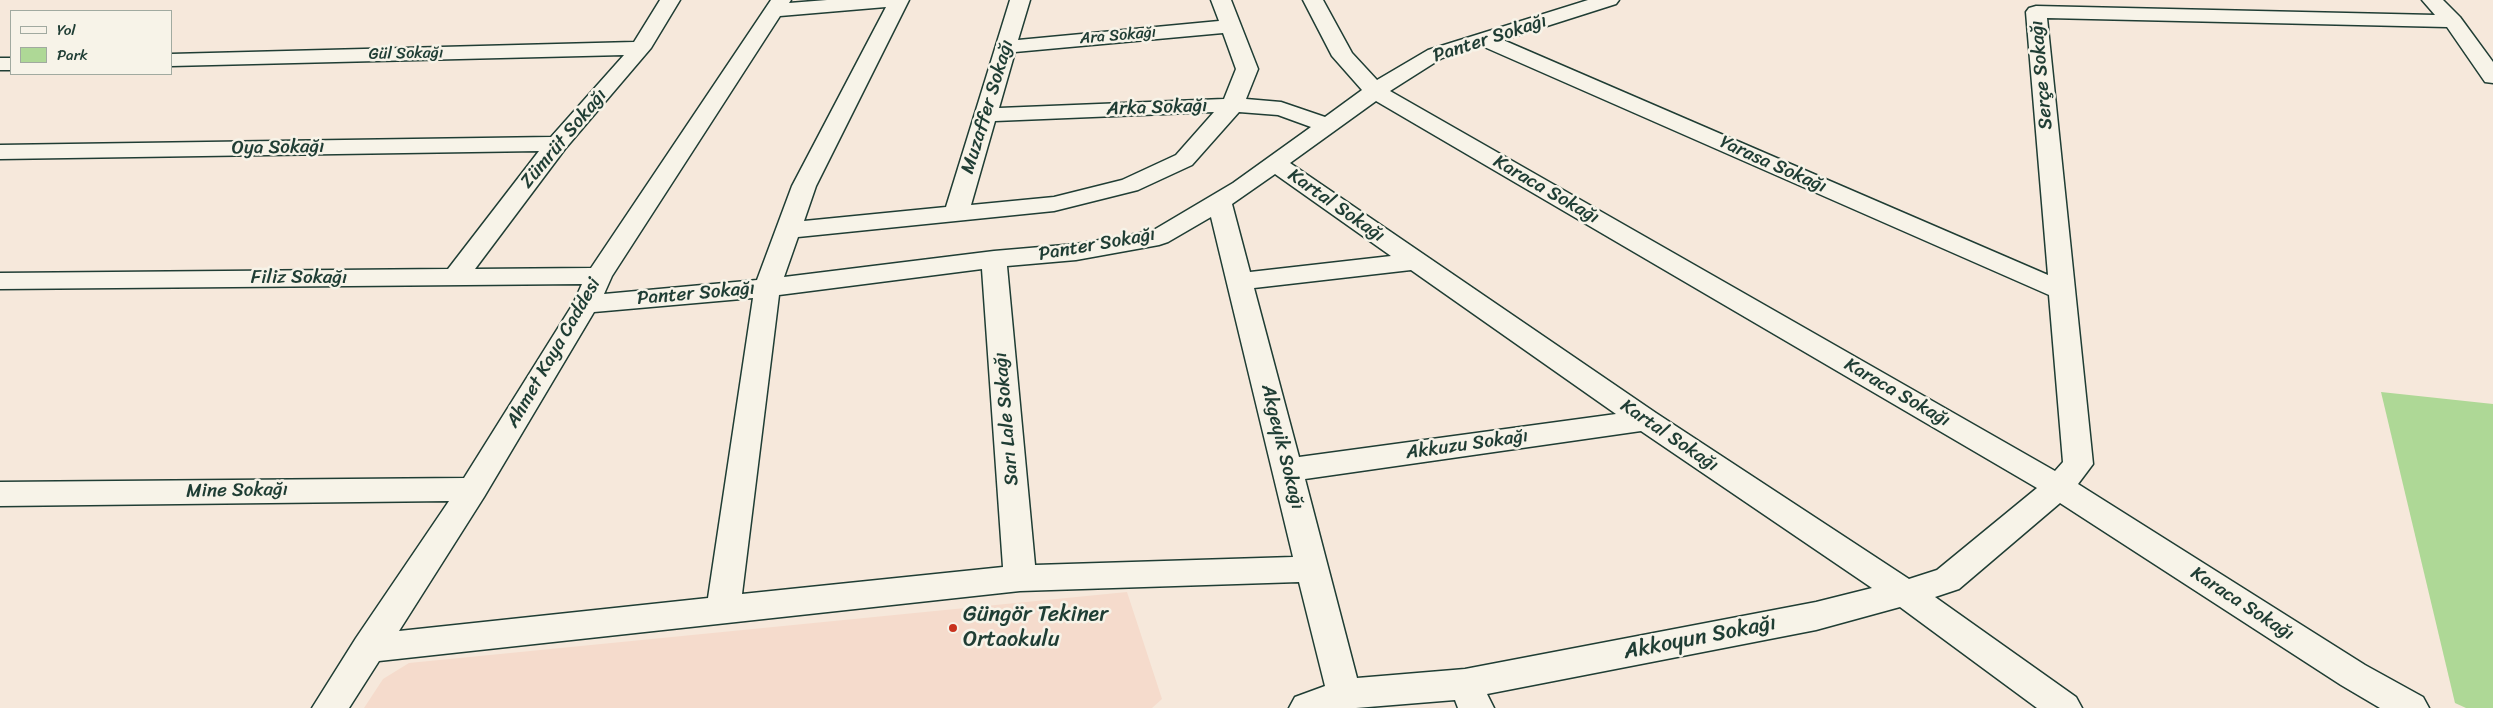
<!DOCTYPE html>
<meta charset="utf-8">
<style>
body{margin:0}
#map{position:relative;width:2493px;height:708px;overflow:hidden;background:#f6e8db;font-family:Sriracha,sans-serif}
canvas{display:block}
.legend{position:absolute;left:10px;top:10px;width:162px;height:65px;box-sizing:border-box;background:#f7f3e8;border:1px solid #a1aaa0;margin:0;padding:6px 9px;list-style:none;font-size:15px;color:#1f3d34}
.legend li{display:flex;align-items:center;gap:10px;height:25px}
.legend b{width:25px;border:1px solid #a1aaa0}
</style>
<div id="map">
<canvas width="2493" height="708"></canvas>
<ul class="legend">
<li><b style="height:6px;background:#f7f3e8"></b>Yol</li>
<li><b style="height:14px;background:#aed896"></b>Park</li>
</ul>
</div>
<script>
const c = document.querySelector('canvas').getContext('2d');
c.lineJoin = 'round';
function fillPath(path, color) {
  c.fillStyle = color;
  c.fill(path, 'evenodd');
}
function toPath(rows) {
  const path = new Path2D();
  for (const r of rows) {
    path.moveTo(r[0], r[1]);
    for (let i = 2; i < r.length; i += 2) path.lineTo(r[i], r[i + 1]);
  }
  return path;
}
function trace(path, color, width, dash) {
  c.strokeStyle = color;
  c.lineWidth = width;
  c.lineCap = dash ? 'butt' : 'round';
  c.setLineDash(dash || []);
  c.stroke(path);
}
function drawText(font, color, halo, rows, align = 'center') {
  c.font = font + ' Sriracha,sans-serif';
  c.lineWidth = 5;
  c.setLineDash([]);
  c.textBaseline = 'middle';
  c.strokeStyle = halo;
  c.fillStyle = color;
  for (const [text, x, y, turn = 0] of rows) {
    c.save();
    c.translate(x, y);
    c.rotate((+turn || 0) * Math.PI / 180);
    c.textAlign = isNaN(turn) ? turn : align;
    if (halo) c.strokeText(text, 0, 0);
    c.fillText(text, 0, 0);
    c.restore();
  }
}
fillPath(toPath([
 [1127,592,1162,699,1152,708,364,708,383,679,409,663]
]), '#f5dbcc');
fillPath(toPath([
 [2381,392,2493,404,2493,708,2466,708,2455,703]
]), '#aed896');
const minor = toPath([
 [660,0,680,0,651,48,565,149,475,269,591,268,771,0,791,0,789,3,827,0,909,0,816,186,804,221,946,207,1010,0,1030,0,1018,40,1219,21,1211,0,1231,0,1258,69,1246,99,1281,102,1325,117,1362,90,1332,56,1303,0,1323,0,1352,53,1377,80,1428,50,1588,0,1619,0,1616,4,1503,40,2048,275,2026,12,2029,8,2036,6,2435,15,2422,0,2443,0,2460,17,2493,62,2493,83,2485,82,2447,27,2047,18,2093,464,2078,484,2365,665,2423,697,2429,708,2380,708,2341,685,2060,503,1959,589,1935,597,2076,697,2082,708,2037,708,1900,607,1816,630,1487,694,1494,708,1458,708,1455,700,1356,708,1289,708,1295,697,1325,686,1299,582,1020,591,379,661,349,708,312,708,356,638,449,501,0,506,0,482,464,478,573,304,582,284,0,289,0,273,448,269,539,151,0,159,0,145,551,137,624,55,171,66,171,54,634,42,660,0],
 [886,7,792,186,757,280,604,294,612,276,780,16,886,7],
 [1223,33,1236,69,1224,99,999,108,1015,52,1223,33],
 [1482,46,2049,295,2063,462,2055,471,1390,91,1442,58,1482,46],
 [1376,101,2037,488,1937,570,1909,579,1656,413,1290,163,1376,101],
 [1214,112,1176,155,1122,180,1054,197,971,205,995,121,1214,112],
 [1239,112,1278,115,1311,127,1233,183,1152,231,1076,244,994,251,784,277,798,237,1054,211,1138,190,1192,165,1239,112],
 [1275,174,1391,256,1250,272,1232,204,1275,174],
 [1211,217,1293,557,1035,565,1007,266,1076,260,1159,245,1168,242,1211,217],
 [982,269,1003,567,742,594,779,295,982,269],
 [1411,270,1616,414,1299,457,1254,288,1411,270],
 [753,298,708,598,399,631,484,497,594,312,753,298],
 [1641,431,1872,588,1816,602,1465,669,1357,678,1305,479,1641,431],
 [0,58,11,58,11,70,0,70,0,58]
]);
trace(minor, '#1f3d34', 3);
fillPath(minor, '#f7f3e8');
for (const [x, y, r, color] of [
 [953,628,5,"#c8321e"]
]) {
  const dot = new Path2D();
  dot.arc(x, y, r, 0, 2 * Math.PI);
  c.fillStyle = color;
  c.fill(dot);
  trace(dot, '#f7f3e8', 2);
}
drawText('16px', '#1f3d34', '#f7f3e8', [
 ["Ara Sokağı",1118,36,-5],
 ["Gül Sokağı",406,54,-1]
]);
drawText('19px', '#1f3d34', '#f7f3e8', [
 ["Panter Sokağı",1490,39,-18],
 ["Serçe Sokağı",2042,75,-95],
 ["Muzaffer Sokağı",988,107,-73],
 ["Arka Sokağı",1157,108,-2],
 ["Zümrüt Sokağı",564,139,-50],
 ["Oya Sokağı",278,148,-1],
 ["Yarasa Sokağı",1773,165,24],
 ["Karaca Sokağı",1546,190,30],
 ["Kartal Sokağı",1336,206,35],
 ["Panter Sokağı",1097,245,-10],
 ["Filiz Sokağı",299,278],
 ["Panter Sokağı",696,294,-5],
 ["Ahmet Kaya Caddesi",554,353,-60],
 ["Karaca Sokağı",1897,393,30],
 ["Sarı Lale Sokağı",1007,419,-95],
 ["Kartal Sokağı",1669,436,34],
 ["Akkuzu Sokağı",1467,445,-8],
 ["Akgeyik Sokağı",1282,447,76],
 ["Mine Sokağı",237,491,-1],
 ["Karaca Sokağı",2242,604,33]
]);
drawText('22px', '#1f3d34', '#f7f3e8', [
 ["Güngör Tekiner",963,615],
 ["Ortaokulu",963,640]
], 'left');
drawText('22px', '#1f3d34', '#f7f3e8', [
 ["Akkoyun Sokağı",1700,638,-11]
]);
</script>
